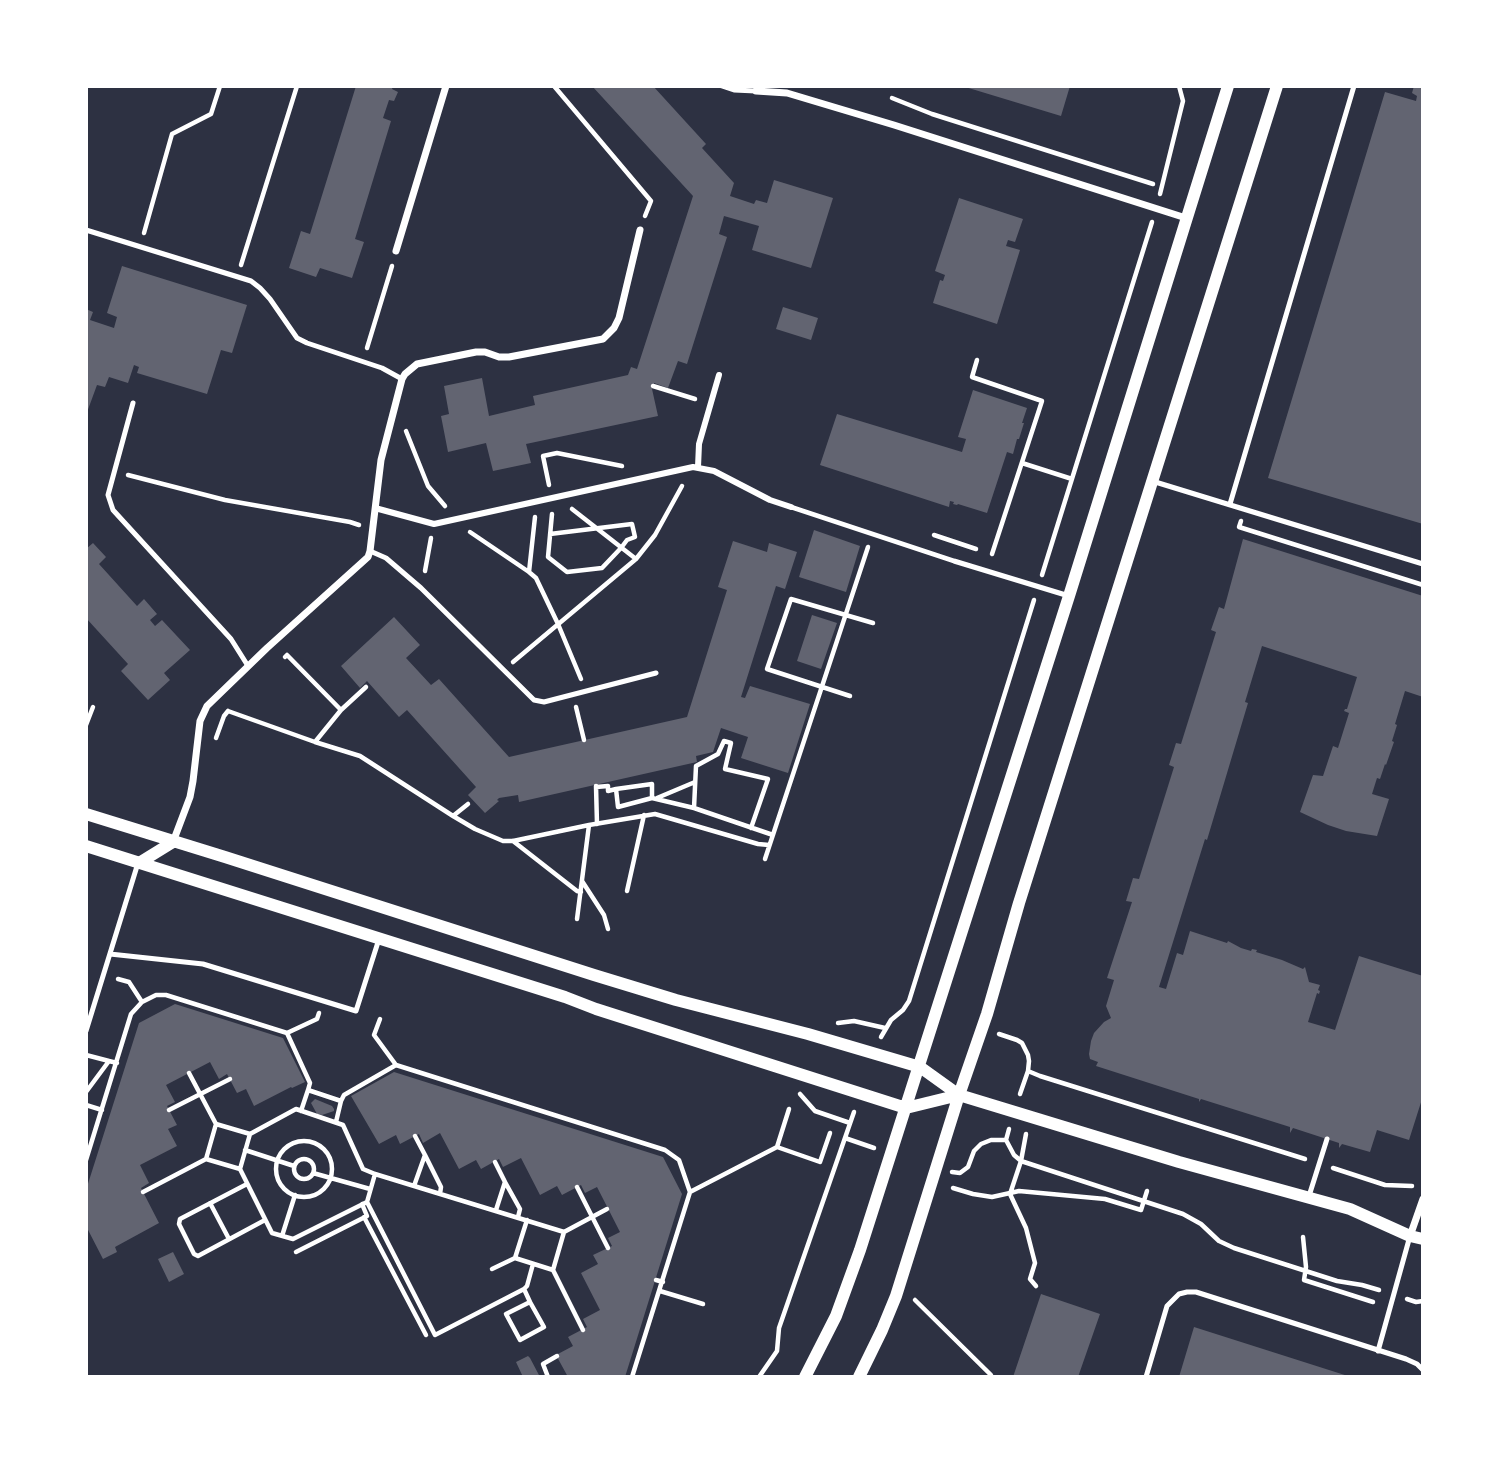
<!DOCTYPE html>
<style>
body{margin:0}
#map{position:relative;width:1509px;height:1463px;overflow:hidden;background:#2d3142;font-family:Lora,serif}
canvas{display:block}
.frame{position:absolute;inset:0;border:88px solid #fff;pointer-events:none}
</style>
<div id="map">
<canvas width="1509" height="1463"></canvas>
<div class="frame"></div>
</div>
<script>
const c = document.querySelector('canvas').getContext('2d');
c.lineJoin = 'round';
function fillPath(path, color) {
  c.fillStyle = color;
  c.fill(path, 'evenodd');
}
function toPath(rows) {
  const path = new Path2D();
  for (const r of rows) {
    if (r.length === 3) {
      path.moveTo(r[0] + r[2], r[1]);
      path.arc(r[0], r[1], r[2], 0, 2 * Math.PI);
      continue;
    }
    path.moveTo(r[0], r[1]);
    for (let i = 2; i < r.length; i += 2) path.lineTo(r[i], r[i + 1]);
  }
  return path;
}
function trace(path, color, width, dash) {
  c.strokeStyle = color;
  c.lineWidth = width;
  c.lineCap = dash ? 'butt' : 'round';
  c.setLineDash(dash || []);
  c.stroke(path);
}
fillPath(toPath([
 [356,86,393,86,392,89,398,92,394,101,389,100,383,118,391,121,355,239,364,242,352,278,320,268,316,277,289,268,301,231,310,234],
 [592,86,653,86,706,144,702,148,734,183,730,196,754,204,756,200,767,203,774,180,833,198,811,268,752,250,759,226,724,216,719,234,727,237,687,364,678,361,668,388,654,383,652,389,658,416,526,444,531,463,493,471,486,443,448,452,441,416,449,414,444,386,482,378,489,416,535,405,533,396,628,375,631,367,637,369,693,196],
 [962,86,1070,86,1061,116],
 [1414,86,1423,86,1423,524,1268,478,1385,92,1416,101,1417,96,1412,93],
 [959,198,1023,219,1015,242,1008,240,1006,246,1020,250,997,324,933,303,940,280,943,281,945,275,935,271],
 [122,266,247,305,232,353,221,350,207,394,137,373,139,367,134,365,128,383,109,377,105,387,97,385,86,415,86,309,93,312,90,320,114,328,117,317,107,313],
 [783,307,818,318,811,340,776,329],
 [973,390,1027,408,1022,423,1024,423,1019,439,1017,439,1013,454,1007,452,987,513,958,504,957,505,953,504,954,502,950,501,949,507,820,465,837,414,962,452,966,439,958,437],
 [814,530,860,546,846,592,799,577],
 [1243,539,1423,596,1423,697,1405,691,1395,724,1397,725,1392,741,1394,742,1386,765,1385,764,1380,779,1377,778,1372,794,1389,799,1377,836,1346,831,1328,825,1300,812,1313,775,1323,776,1333,746,1338,748,1349,713,1344,711,1345,709,1347,709,1357,677,1262,646,1245,702,1248,703,1207,840,1205,839,1159,987,1166,989,1177,953,1183,955,1190,931,1227,943,1228,941,1241,948,1251,951,1252,949,1257,950,1256,952,1282,960,1303,969,1305,967,1309,982,1320,985,1318,990,1320,991,1319,994,1317,993,1308,1022,1335,1030,1359,956,1423,976,1423,1096,1409,1140,1377,1130,1370,1152,1342,1144,1339,1148,1339,1143,1293,1128,1290,1133,1290,1127,1201,1099,1199,1102,1199,1099,1096,1066,1098,1062,1090,1059,1089,1054,1091,1041,1094,1033,1104,1022,1111,1018,1106,1006,1114,980,1107,978,1132,902,1126,901,1133,878,1139,879,1174,767,1169,765,1176,743,1181,744,1216,632,1211,630,1219,607,1224,609],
 [733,541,767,552,769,543,797,552,785,589,776,586,741,697,745,698,750,686,810,704,788,773,741,758,748,737,721,728,713,752,696,756,697,762,519,802,518,795,499,798,497,800,499,801,485,813,468,795,476,787,407,710,399,717,367,681,360,688,341,666,394,617,420,645,406,658,431,685,439,679,509,757,687,717,727,590,718,587],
 [93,543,106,557,99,564,137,606,144,599,157,614,150,620,155,626,162,620,190,650,164,673,170,680,148,700,121,671,128,664,86,618,86,549],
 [812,615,837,623,821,669,797,661],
 [175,1004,283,1038,305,1082,292,1088,291,1087,254,1106,246,1089,237,1093,227,1074,219,1079,210,1062,166,1085,175,1102,167,1106,177,1125,168,1129,177,1146,140,1165,149,1183,141,1188,159,1223,115,1247,117,1252,103,1259,86,1226,86,1190,139,1023],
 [394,1072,663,1157,682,1194,625,1377,568,1377,556,1355,573,1346,568,1337,587,1327,583,1319,600,1310,581,1273,598,1264,593,1255,612,1246,608,1238,620,1232,597,1187,585,1193,581,1185,562,1195,557,1186,540,1195,521,1158,503,1167,499,1159,481,1169,476,1160,459,1169,440,1133,423,1143,419,1134,400,1144,396,1135,379,1144,351,1096],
 [315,1099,332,1106,334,1109,334,1111,322,1115,317,1114,311,1103],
 [173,1252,184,1274,169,1282,158,1259],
 [1041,1294,1100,1314,1078,1377,1013,1377],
 [1194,1327,1351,1377,1179,1377],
 [528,1356,530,1358,540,1377,523,1377,516,1362]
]), '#626471');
trace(toPath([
 [554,86,651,201,645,216],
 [892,98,932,114,1153,184],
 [1160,194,1183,101,1179,86],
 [144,233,172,134,211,114,220,86],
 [241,265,297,86],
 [367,348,392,266],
 [977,360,972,377,1042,401,992,554],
 [653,386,695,399],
 [406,431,428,486,445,506],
 [1022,463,1072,479],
 [128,475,225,500,350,522,359,525],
 [549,485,543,456,557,453,622,466],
 [572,509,636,559],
 [1241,521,1239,527,1423,585],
 [470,532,529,572,536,578,558,624,581,679],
 [550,534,632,524,635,537,627,540,621,548,602,568,567,572,548,557,552,514],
 [934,535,976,549],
 [425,571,431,538],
 [529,572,535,517],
 [1042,575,1152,222],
 [285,657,287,655,341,710,315,742],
 [513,662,636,559,655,535,682,486],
 [850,696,767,669,791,599,873,623],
 [576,707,584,740],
 [341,710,366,687],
 [228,711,315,742,360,756,453,816,475,829,503,841,513,841,589,825,655,814,758,844,769,845],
 [86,725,93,707],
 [216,738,224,716,228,711],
 [596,786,597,824],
 [596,787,608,786,608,791,616,789,618,807,652,798,694,808,773,835],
 [616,789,652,784,652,798],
 [657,798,695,782],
 [694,808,696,766,718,754,724,741,731,743,725,769,768,779,751,828],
 [453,816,468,804],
 [513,841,577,891,581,892],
 [765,859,868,547],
 [582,881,604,915,608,929],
 [627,891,644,815],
 [577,919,589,825],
 [118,979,129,982,142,1002],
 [319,1013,317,1019,287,1033,310,1083,308,1090,341,1101,344,1095,396,1065,374,1035,380,1019],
 [838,1023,854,1021,885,1028],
 [999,1034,1017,1040,1022,1043,1028,1055,1029,1061,1028,1071,1020,1094],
 [881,1037,891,1020,903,1010,909,1001,1034,600],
 [86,1055,109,1061],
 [396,1065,665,1150,679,1160,690,1192,777,1147,789,1109],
 [1028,1071,1040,1076,1305,1159],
 [189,1073,216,1124],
 [86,1092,109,1061,117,1063],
 [800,1094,815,1111,850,1123],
 [86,1105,102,1110],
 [169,1110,230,1079],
 [301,1111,308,1090],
 [336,1122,341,1101],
 [1009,1129,1006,1140,1014,1155,1021,1161,1183,1214,1201,1224,1219,1241,1234,1248,1337,1281,1362,1285,1379,1290],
 [250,1134,296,1109,343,1125,363,1169,375,1174,564,1232,607,1209],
 [1026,1134,1021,1161,1010,1194,1026,1228,1035,1263,1030,1279,1036,1286],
 [415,1136,425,1155],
 [845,1138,874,1148],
 [304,1169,28],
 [777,1147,820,1162,830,1133],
 [245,1150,294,1166],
 [304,1169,10],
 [86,1160,131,1014,142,1002,156,995,166,995,287,1033],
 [495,1162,505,1182],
 [1333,1168,1385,1185,1412,1186],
 [240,1169,272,1233,293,1239,367,1202,375,1174],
 [952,1172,960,1173,968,1167,974,1151,981,1144,991,1140,1006,1140],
 [313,1173,370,1189],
 [247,1184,180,1219,179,1224,194,1254,198,1256,265,1220],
 [414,1186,425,1155,441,1187,440,1194],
 [577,1187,608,1248],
 [953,1188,973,1194,992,1197,1019,1191,1105,1199,1141,1210,1147,1191],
 [143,1192,206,1159,240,1169,250,1134,216,1124,206,1159],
 [367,1202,435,1335,524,1289,527,1286,533,1264],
 [210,1203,229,1239],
 [496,1210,505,1182,520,1209,518,1217],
 [364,1217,426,1335],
 [527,1220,515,1258,553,1270,564,1232],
 [282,1236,295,1195],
 [1303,1237,1306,1267,1304,1280,1373,1302],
 [296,1252,367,1216,362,1204],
 [492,1269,515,1258],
 [553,1270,583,1330],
 [656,1280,663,1282],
 [524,1289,530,1302],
 [660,1291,703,1304],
 [1407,1299,1416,1302,1423,1301],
 [915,1300,991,1375],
 [530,1302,544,1327,520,1340,506,1314,530,1302],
 [548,1377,543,1364,557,1356],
 [632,1377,690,1192],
 [759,1377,777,1351,779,1328,854,1112]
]), '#fff', 4.5);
trace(toPath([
 [722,86,734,90,756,91],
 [86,230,251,281,260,288,270,299,297,338,307,343,382,368,402,379],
 [133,403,108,495,113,510,231,639,248,666],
 [1152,481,1423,564],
 [1230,504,1354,86],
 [791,507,954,561,1069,596],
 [370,551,386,558,421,588,534,700,544,702,656,673],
 [110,954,203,964,356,1011,379,939],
 [86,1031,138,863],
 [1309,1196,1327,1139],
 [1378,1351,1410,1236],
 [1146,1377,1167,1306,1179,1294,1187,1292,1196,1292,1406,1359,1417,1364,1423,1370]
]), '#fff', 5);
trace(toPath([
 [698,467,699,444,719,375],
 [375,508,434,524,693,467,714,471,770,500,791,507]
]), '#fff', 6);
trace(toPath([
 [756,91,787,93,894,125,1186,218],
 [396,251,446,86],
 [173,842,190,797,193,781,200,721,207,706,267,648,368,557,370,551,381,460,402,379,405,374,417,364,476,352,485,352,499,357,509,357,603,339,614,328,619,318,640,230],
 [1410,1236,1423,1199]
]), '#fff', 7);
trace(toPath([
 [86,814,225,857,594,975,676,1000,808,1034,920,1067,959,1095,1179,1162,1350,1209,1410,1236,1423,1239],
 [86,846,565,997,596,1009,906,1108,959,1095],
 [139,863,173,842],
 [805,1377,836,1316,860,1250,1069,596,1228,86],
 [859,1377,882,1330,896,1296,959,1095,987,1014,1019,903,1277,86]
]), '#fff', 12);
</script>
